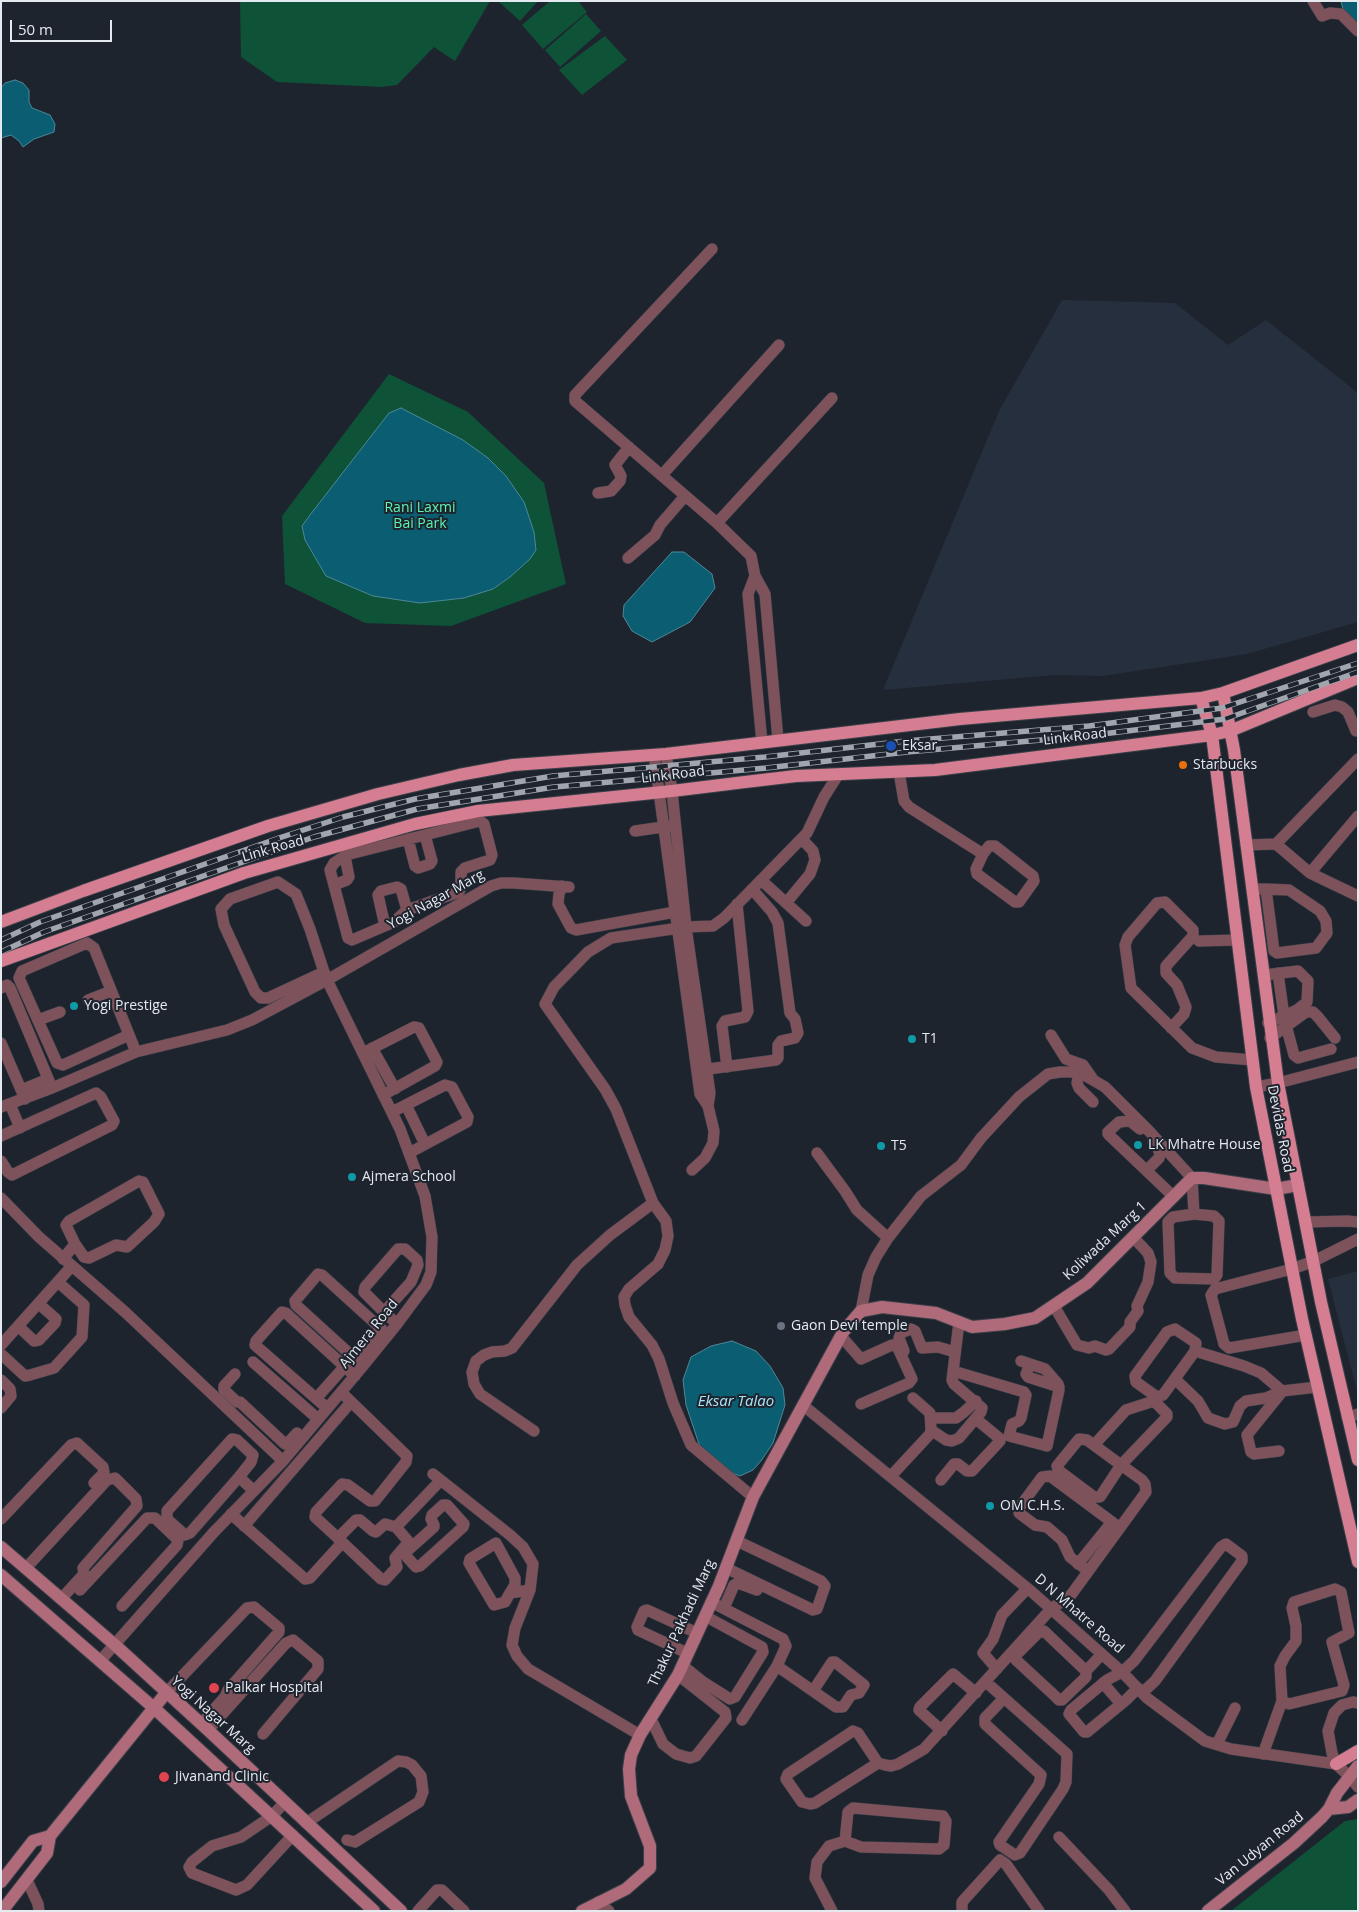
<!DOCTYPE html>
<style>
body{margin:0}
#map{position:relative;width:1359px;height:1912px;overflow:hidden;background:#1e242e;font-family:"Open Sans",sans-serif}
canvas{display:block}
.frame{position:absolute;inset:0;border:2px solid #e5e9f0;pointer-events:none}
.scale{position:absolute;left:10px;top:20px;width:102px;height:22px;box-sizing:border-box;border:2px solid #e5e9f0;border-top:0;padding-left:6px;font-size:15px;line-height:18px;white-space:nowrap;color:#e5e9f0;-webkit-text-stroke:4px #1e242e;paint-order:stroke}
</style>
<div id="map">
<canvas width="1359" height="1912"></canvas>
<div class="frame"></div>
<div class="scale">50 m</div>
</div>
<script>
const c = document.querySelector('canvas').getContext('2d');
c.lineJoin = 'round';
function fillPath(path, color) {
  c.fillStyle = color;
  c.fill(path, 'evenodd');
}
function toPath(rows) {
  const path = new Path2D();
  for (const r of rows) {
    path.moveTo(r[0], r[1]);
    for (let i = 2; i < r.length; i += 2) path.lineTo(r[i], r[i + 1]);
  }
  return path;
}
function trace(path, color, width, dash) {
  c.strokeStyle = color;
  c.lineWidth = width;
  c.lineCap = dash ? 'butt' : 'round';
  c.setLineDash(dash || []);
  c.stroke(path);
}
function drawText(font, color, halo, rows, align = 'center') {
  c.font = font + ' "Open Sans",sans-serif';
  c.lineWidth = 4;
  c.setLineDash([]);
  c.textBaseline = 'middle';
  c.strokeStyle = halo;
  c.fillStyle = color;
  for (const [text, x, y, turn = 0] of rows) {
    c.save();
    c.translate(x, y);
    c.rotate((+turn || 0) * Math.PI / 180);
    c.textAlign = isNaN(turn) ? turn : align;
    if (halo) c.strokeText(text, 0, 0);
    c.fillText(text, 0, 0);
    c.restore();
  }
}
fillPath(toPath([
 [1062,300,1175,303,1228,345,1266,320,1358,393,1358,622,1247,654,1103,676,1054,675,883,690,999,411],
 [1358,1271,1358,1395,1328,1279]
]), '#262f3e');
fillPath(toPath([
 [240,1,490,1,455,61,434,47,397,85,382,87,277,82,241,57],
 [498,1,538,1,520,21],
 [550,1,578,1,587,12,543,49,522,25],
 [586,14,601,31,560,67,545,50],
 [605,36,627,60,582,95,559,70],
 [389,374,468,412,544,483,566,584,451,626,365,623,285,584,282,516],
 [1358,1819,1358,1911,1231,1911,1345,1821]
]), '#0e5238');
const water = toPath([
 [1341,1,1358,1,1358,27,1343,10,1341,1],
 [15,80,23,83,29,90,29,102,32,108,50,115,55,124,54,132,34,139,23,147,19,141,11,135,1,138,1,88,5,83,15,80],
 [401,408,463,440,488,458,506,476,524,502,534,532,536,550,530,559,510,577,493,589,464,598,420,603,373,596,326,576,305,540,302,526,310,515,389,413,401,408],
 [672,552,684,552,712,574,715,588,690,622,652,642,632,631,623,616,624,605,672,552],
 [732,1341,756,1351,770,1366,783,1388,785,1405,773,1443,761,1461,753,1470,740,1476,724,1470,711,1461,699,1444,686,1405,683,1380,691,1357,711,1346,732,1341]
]);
fillPath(water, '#0b5e72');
trace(water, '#4c8898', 1);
const street = toPath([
 [1313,1,1322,16,1330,13,1341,14,1358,31],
 [712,249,575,395,575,401,717,523,751,556,755,576,765,594,778,740],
 [662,475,779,345],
 [598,493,611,491,620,481,621,476,615,465,629,447],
 [717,523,832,398],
 [628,558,655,535,660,525,685,496],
 [755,576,748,594,762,743],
 [1313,712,1335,705,1342,707,1348,712,1356,731],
 [666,754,672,791,686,927,710,1093,708,1106],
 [654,755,700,1094,708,1106,714,1131,713,1143,705,1158,692,1170],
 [899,772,904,801,909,807,983,854,989,846,995,846,1033,876,1034,881,1019,902,1015,902,977,874,976,869,983,854],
 [480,821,484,824,492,855,490,860,465,868,461,872,461,887,459,892,407,910,394,922,352,940,348,938,330,870,334,863,346,855,480,821],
 [635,831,670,826],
 [408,839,415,866,418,868,430,864,432,861,425,835],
 [1276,844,1358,759],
 [1246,845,1276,844,1310,873,1358,896],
 [1310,873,1358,816],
 [761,880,806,921],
 [334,885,347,880,349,877,345,856],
 [562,886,559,894,558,904,571,928,576,930,675,912],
 [1253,889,1266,889,1289,890,1320,911,1326,921,1327,933,1316,948,1277,953,1274,951,1266,889],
 [786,903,810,874,815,860,813,851,802,839],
 [385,926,378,895,381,891,397,887,401,889,407,910],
 [1199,941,1238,940],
 [1278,973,1284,1016],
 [1264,975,1298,971,1308,981,1307,1002,1297,1010,1268,1023],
 [1,988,7,985,10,988,52,1088],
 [88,1000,111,991],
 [38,1020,60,1012],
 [1286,1025,1294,1055,1298,1058,1331,1049],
 [1171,1028,1184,1014,1186,1007,1177,985,1166,973,1166,966,1193,936,1193,930,1165,902,1157,903,1128,937,1125,945,1131,988,1192,1048,1216,1057,1253,1060],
 [129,1035,63,1065,57,1063,19,978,22,971,87,943,94,948,136,1052],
 [1051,1035,1066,1059,1083,1065,1092,1078],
 [1270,1038,1306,1012,1313,1012,1318,1017,1335,1038],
 [1,1043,25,1099],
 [372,1048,395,1089],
 [363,1053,414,1027,419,1028,437,1062,435,1066,383,1095],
 [727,1067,722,1026,725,1021,745,1017,748,1011,737,904],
 [701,1070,776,1060,778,1058,778,1045,781,1041,795,1038,798,1033,795,1019,790,1013,778,923,772,912,752,889],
 [1079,1072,1077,1083,1079,1088,1093,1102],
 [1256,1087,1278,1083,1358,1062],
 [21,1090,48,1079],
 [10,1104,20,1128],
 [406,1105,425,1144],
 [1,1107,52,1088,136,1052,227,1030,252,1020,327,980,491,886,501,883,514,883,569,887],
 [392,1112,445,1085,452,1087,468,1117,467,1122,409,1153],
 [1140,1129,1130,1121,1119,1122,1108,1132,1108,1134,1173,1196],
 [1,1136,96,1093,101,1097,114,1121,112,1125,12,1175,8,1172,1,1161],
 [817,1153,845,1191,857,1210,888,1238],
 [1147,1170,1159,1158,1160,1154,1157,1146,1153,1142],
 [1,1198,39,1237,125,1312,283,1461],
 [1306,1222,1347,1221,1358,1222],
 [63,1259,75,1244,66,1225,69,1221,139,1181,143,1182,159,1214,154,1222,127,1247,116,1245,89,1258,84,1257,75,1244],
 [1054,1306,1077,1345,1089,1348,1095,1346,1106,1350,1109,1349,1130,1327,1130,1322,1138,1311,1137,1306,1148,1282,1151,1262,1148,1253,1133,1237],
 [861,1311,868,1275,876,1257,888,1238,921,1196,961,1165,981,1138,1019,1097,1048,1074,1060,1072,1079,1072,1105,1087,1149,1131,1192,1178,1194,1214,1214,1216,1219,1221,1217,1275,1214,1279,1175,1278,1170,1273,1168,1222,1173,1217,1194,1214],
 [384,1312,411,1282,418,1265,417,1260,405,1249,398,1249,365,1287,364,1292,384,1312,397,1324],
 [18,1326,34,1341,39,1340,55,1323,56,1319,39,1304],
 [1306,1335,1229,1348,1224,1344,1211,1295,1215,1289,1292,1269,1314,1261,1358,1239],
 [841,1336,861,1359,892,1345,897,1346,912,1379,909,1383,861,1404],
 [1,1345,71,1267],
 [904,1351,899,1338,901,1333,911,1329,915,1331,922,1348,938,1347,955,1352],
 [1195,1351,1196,1343,1175,1329,1167,1332,1135,1376,1136,1382,1157,1397,1163,1395,1195,1351,1244,1366,1261,1373,1282,1391,1318,1387],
 [1,1354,25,1376,30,1375,54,1368,82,1337,84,1305,58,1282],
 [360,1354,381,1330],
 [253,1362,318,1419],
 [1030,1364,1026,1374,1028,1377,1059,1387],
 [363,1366,296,1305,295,1301,318,1274,322,1275,388,1335],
 [953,1371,1024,1392,1026,1395,1021,1418,1019,1421,1012,1424,1009,1436,1047,1446,1059,1390,1058,1384,1045,1369,1021,1361],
 [235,1374,224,1386,224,1390,237,1402,240,1402,285,1444,287,1444,297,1433],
 [1175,1379,1198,1401,1208,1418,1225,1424,1233,1422,1240,1406,1246,1401,1266,1398,1282,1391],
 [1,1380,10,1389,11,1396,1,1408],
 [321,1393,345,1366],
 [804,1406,1032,1592,1122,1672,1147,1698,1205,1741,1231,1749,1336,1764,1349,1776,1358,1787],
 [327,1408,255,1345,256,1341,282,1312,286,1313,355,1376],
 [1347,1417,1358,1414],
 [932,1418,956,1418,964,1412,976,1401],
 [931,1430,946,1440,952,1441,959,1438,981,1412,982,1408,954,1384,952,1380,959,1322],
 [534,1431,480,1394,474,1384,472,1372,476,1361,484,1355,492,1352,505,1351,512,1348,577,1265,610,1235,653,1203],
 [1279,1451,1254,1454,1251,1452,1247,1435,1281,1393],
 [433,1474,510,1535,523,1547,533,1564,530,1590,515,1628,512,1645,517,1656,528,1669,640,1735],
 [891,1476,930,1434,931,1430,930,1413,913,1398],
 [239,1477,190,1533,185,1535,167,1519,167,1511,232,1439,237,1440,253,1455,251,1462,239,1477,254,1491],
 [941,1480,954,1464,958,1464,967,1471,972,1471,1000,1441,999,1438,976,1419],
 [753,1497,691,1445,673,1403,659,1359,652,1345,629,1317,625,1305,624,1297,629,1289,658,1264,665,1250,668,1236,666,1221,653,1203,616,1109,605,1089,545,1004,554,987,588,952,611,938,686,927,713,926,724,918,807,833,824,797,838,775],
 [443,1505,447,1505,464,1524,463,1527,420,1566,416,1567,406,1556,406,1552,434,1527,434,1525,431,1519,432,1515,443,1505],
 [231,1514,305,1579,310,1578,340,1545,339,1539,315,1517,316,1512,342,1484,348,1485,370,1501,375,1501,406,1462,407,1456,341,1392],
 [1,1519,71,1445,77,1443,103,1467,104,1473,94,1483],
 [244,1526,351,1402],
 [396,1527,408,1541,407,1544,395,1558,397,1567,385,1580,381,1579,341,1541,340,1536,356,1520,360,1520,373,1531,376,1532,385,1524,396,1527,440,1481],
 [1078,1564,1112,1522],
 [26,1568,107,1480,115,1478,136,1499,137,1506,83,1568,84,1574,61,1599],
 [726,1568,813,1610,817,1609,825,1586,821,1581,737,1541],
 [1088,1571,1070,1557,1062,1540,1047,1527,1035,1525,1019,1513,1019,1508,1042,1477,1050,1476,1120,1528],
 [80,1590,147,1518,155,1518,178,1540,177,1545,122,1606],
 [510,1593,515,1585,515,1578,496,1543,470,1559,469,1563,494,1605,505,1602,510,1593,530,1590],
 [711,1602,783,1639,786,1646,777,1666,742,1720],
 [724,1608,734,1585,738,1583,757,1590],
 [687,1653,638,1630,637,1627,644,1611,647,1610,697,1633],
 [100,1661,214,1532,283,1461,363,1366,397,1324,426,1285,431,1272,432,1237,425,1196,400,1129,327,980,325,974,324,972,310,929,296,894,278,882,230,899,221,909,224,925,255,992,261,998,268,998,324,972],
 [682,1665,703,1682,730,1699,735,1697,763,1652,762,1647,705,1616],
 [777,1666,836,1707,843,1707,851,1695,859,1693,864,1685,835,1662,832,1662,813,1691],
 [997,1669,983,1653,993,1639,1002,1615,1027,1589],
 [1086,1671,1044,1631,1038,1633,1015,1656,1016,1660,1055,1696,1059,1700,1062,1700,1086,1677,1086,1671,1102,1654],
 [986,1682,1067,1754,1066,1782,1063,1789,1020,1853,1015,1855,1000,1845,999,1842,1039,1784,1041,1775,985,1724,985,1718,1004,1698],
 [1103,1683,1121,1704],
 [1138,1688,1126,1700,1087,1732,1084,1732,1069,1714,1071,1710,1107,1680,1122,1672,1134,1661,1221,1547,1226,1544,1242,1556,1242,1561,1155,1681,1142,1693],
 [166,1693,247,1608,254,1607,279,1628,279,1632,228,1690,225,1697,201,1724],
 [651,1719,663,1744,676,1754,690,1758,696,1756,726,1718,725,1712,678,1675],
 [208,1730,286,1643,293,1640,318,1661,318,1669,263,1734],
 [942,1731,919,1710,920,1707,953,1674,976,1693],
 [1217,1744,1235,1708],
 [1263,1754,1282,1701,1280,1666,1285,1656,1296,1641,1296,1626,1292,1608,1294,1602,1335,1589,1341,1592,1349,1633,1332,1642,1344,1685,1342,1691,1289,1704,1282,1701],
 [878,1763,815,1803,810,1804,802,1802,786,1779,788,1774,853,1731,858,1733,878,1763,885,1765,891,1766,898,1764,924,1749,1051,1609,1071,1595,1146,1492,1145,1484,1142,1480,1124,1467,1121,1465,1087,1440,1079,1439,1057,1466,1058,1470,1094,1497,1100,1497,1121,1465,1167,1417,1167,1414,1154,1401,1126,1410,1094,1445],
 [1336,1764,1332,1753,1328,1731,1334,1713,1342,1705,1353,1702,1358,1703],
 [285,1802,272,1816,241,1837,212,1846,192,1862,189,1867,192,1873,236,1890,247,1885,293,1835],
 [306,1823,398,1761,406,1762,412,1765,421,1776,423,1792,419,1802,355,1842,347,1840],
 [1059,1837,1109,1890,1125,1911],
 [27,1880,38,1904,39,1911],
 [598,1902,609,1911],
 [418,1911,437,1890,442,1890,464,1911],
 [832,1911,815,1878,817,1862,829,1846,845,1841,861,1847,939,1849,944,1845,946,1821,943,1816,853,1808,848,1812,845,1841],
 [962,1911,962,1902,1000,1860,1006,1864,1039,1911]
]);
const secondary = toPath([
 [1,1547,115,1645,208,1730,401,1911],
 [1,1575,154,1708,374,1911],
 [1329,1809,1348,1807,1358,1800],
 [1,1882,33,1841,50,1836],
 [2,1911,47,1853,50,1836,166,1693],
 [582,1911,626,1889,650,1868,650,1846,631,1796,629,1769,631,1755,640,1735,678,1675,719,1586,753,1497,843,1332,861,1311,882,1307,936,1313,972,1327,1005,1324,1035,1318,1087,1283,1192,1178,1204,1178,1276,1189,1298,1185],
 [1208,1911,1294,1843,1322,1817,1329,1809,1337,1793,1358,1766]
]);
const primary = toPath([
 [1223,693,1234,750,1278,1083,1321,1302,1358,1460],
 [1201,698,1212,735,1256,1087,1302,1319,1358,1562],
 [1,922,83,891,268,826,378,794,459,775,513,765,666,754,960,719,1201,698,1223,693,1358,645],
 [1,961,244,873,415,824,478,811,672,791,745,782,796,776,935,770,1212,735,1230,731,1358,678],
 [1336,1764,1358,1751]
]);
trace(street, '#3a4049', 12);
trace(secondary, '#3a4049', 14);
trace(primary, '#3a4049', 14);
trace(street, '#7d525b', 11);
trace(secondary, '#af6b7a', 12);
trace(primary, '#d67e91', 12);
const rail = toPath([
 [1,940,40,922,279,838,343,817,415,799,553,776,765,757,906,741,1089,726,1222,708,1358,663],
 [1,952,44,932,314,837,417,809,554,787,766,768,907,752,1086,736,1225,719,1358,672]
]);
trace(rail, '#a1a6ae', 5.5);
trace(rail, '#1e242e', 4, [11]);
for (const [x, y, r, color] of [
 [891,746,6,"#1a4fb4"],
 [1183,765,5,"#e8710a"],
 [74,1006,5,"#0f9aa8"],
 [912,1039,5,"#0f9aa8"],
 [1138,1145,5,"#0f9aa8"],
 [881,1146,5,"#0f9aa8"],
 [352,1177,5,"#0f9aa8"],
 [781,1326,5,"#6b7280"],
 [990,1506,5,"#0f9aa8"],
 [214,1688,6,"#e0444e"],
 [164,1777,6,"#e0444e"]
]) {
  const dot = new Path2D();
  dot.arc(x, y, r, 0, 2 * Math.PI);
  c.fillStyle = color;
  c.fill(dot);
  trace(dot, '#1e242e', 2);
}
drawText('14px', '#5cf6b5', '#1e242e', [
 ["Rani Laxmi",420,508],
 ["Bai Park",420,524]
]);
drawText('14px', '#e5e9f0', '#1e242e', [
 ["Link Road",1075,737,-7],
 ["Link Road",673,775,-7],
 ["Link Road",273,849,-16],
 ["Yogi Nagar Marg",436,900,-29],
 ["Devidas Road",1280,1129,79],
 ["Koliwada Marg 1",1105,1241,-43],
 ["Ajmera Road",369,1334,-51],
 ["D N Mhatre Road",1079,1614,41],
 ["Thakur Pakhadi Marg",682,1623,-65],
 ["Yogi Nagar Marg",213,1715,42],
 ["Van Udyan Road",1260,1849,-39]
]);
drawText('14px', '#e5e9f0', '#1e242e', [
 ["Eksar",902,746],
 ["Starbucks",1193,765],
 ["Yogi Prestige",84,1006],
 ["T1",922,1039],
 ["LK Mhatre House",1148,1145],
 ["T5",891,1146],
 ["Ajmera School",362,1177],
 ["Gaon Devi temple",791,1326],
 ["OM C.H.S.",1000,1506],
 ["Palkar Hospital",225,1688],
 ["Jivanand Clinic",175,1777]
], 'left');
drawText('italic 15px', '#aae3f6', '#1e242e', [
 ["Eksar Talao",736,1402]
]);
</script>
